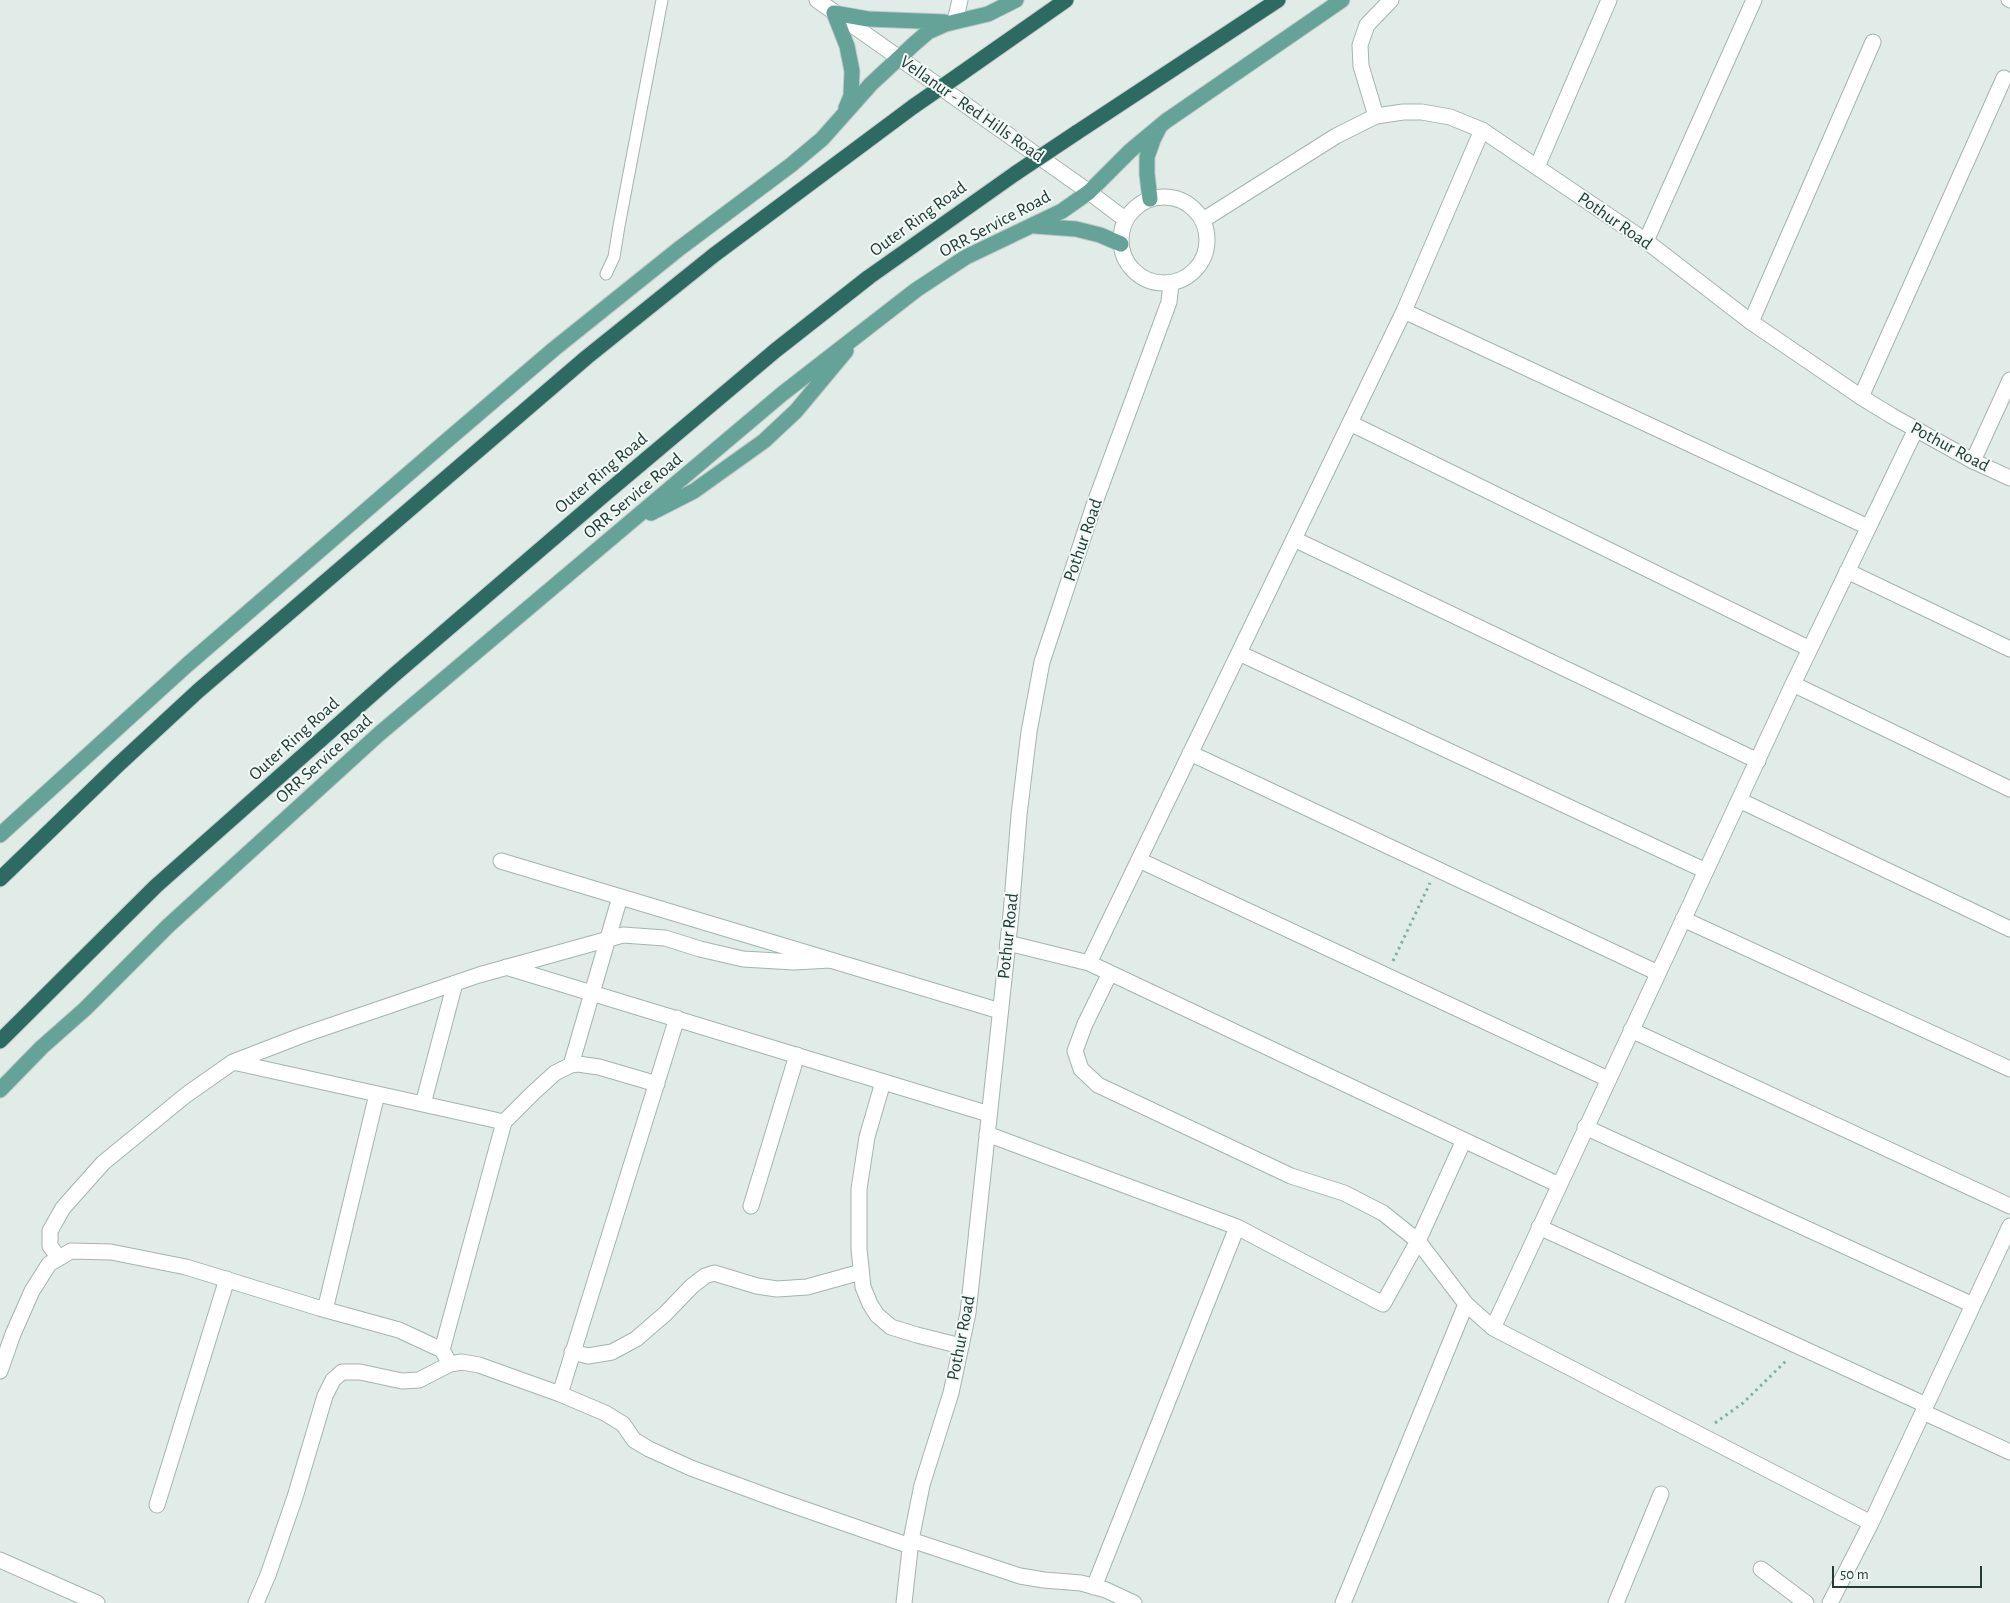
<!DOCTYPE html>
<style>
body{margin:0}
#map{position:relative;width:2010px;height:1603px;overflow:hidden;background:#e1ece8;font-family:"Alegreya Sans",sans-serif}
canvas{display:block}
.scale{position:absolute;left:1832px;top:1566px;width:150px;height:22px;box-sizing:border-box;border:2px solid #213d38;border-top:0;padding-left:6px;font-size:15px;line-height:18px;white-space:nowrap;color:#213d38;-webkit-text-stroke:4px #f2f8f6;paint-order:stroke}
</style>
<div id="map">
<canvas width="2010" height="1603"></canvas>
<div class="scale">50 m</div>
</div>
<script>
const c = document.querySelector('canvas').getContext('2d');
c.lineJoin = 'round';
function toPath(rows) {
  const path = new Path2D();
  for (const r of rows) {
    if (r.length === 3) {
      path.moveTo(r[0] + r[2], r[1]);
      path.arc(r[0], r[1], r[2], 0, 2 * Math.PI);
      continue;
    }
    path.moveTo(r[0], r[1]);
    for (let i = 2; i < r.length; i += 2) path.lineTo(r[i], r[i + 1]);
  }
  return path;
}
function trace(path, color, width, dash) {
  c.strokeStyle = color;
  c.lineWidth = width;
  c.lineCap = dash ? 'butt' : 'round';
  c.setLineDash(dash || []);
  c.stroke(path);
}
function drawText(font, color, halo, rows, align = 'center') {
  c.font = font + ' "Alegreya Sans",sans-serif';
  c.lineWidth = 4;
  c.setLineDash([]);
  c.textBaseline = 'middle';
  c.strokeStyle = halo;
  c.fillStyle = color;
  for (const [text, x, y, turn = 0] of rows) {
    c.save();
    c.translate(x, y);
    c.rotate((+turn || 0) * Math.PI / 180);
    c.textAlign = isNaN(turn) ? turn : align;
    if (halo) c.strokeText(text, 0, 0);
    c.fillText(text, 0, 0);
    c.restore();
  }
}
const service = toPath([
 [2007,0,2010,2],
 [606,274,614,257,619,226,662,0]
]);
const minor = toPath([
 [955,21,960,0],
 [1376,116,1361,66,1360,45,1367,25,1391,0],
 [1537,167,1609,0],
 [1646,241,1754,0],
 [1404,311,1868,527],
 [1751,322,1873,42],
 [1861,397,2004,78],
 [1350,423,1810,649],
 [1973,461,2010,380],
 [1294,539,1758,761],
 [1847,571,2010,649],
 [1239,653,1706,871],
 [1793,684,2010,789],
 [1190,753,1658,973],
 [1739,800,2010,929],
 [1139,860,1608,1079],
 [501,861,1000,1011],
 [1683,919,2010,1069],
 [1008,943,1089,963,1559,1185],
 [1089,963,1404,311,1482,130],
 [506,967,989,1114],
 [1110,973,1085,1024,1075,1051,1081,1069,1098,1085,1291,1176,1344,1193,1383,1213,1418,1241,1466,1304,1493,1328,1871,1523],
 [1631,1030,2010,1206],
 [233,1062,504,1122],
 [571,1065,620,897],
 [883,1082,867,1137,859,1189,859,1249,863,1287,870,1304,877,1315,891,1327,917,1335,961,1346],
 [423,1104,455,983],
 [1585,1127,1973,1305],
 [987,1134,1237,1227,1383,1304,1418,1241,1464,1140],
 [751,1206,797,1055],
 [1539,1227,1926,1405],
 [59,1258,50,1246,50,1231,63,1208,103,1163,186,1095,233,1062,303,1035,479,975,623,935,665,938,700,949,743,959,794,962,830,960],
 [325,1310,377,1094],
 [1493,1328,1793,684,1916,429],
 [442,1350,504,1122,533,1093,555,1073,571,1065,578,1064,599,1067,657,1084],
 [572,1352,588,1356,612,1352,636,1339,665,1314,692,1286,705,1276,714,1273,757,1286,777,1289,807,1287,861,1272],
 [0,1371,13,1334,32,1291,49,1264,71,1251,111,1252,186,1267,319,1308,399,1330,442,1350,450,1364],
 [560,1394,677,1018],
 [1923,1412,2010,1452],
 [157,1505,227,1279],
 [911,1540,1020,1576,1044,1580,1081,1583,1106,1590,1134,1603],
 [0,1560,97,1603],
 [1761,1569,1806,1603],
 [1094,1587,1237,1227],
 [256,1603,268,1575,295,1497,325,1396,333,1380,342,1372,360,1372,402,1381,419,1380,450,1364,462,1362,479,1365,560,1394,605,1413,623,1424,634,1440,649,1449,691,1468,775,1499,910,1546],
 [1343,1603,1466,1304],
 [1616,1603,1661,1494],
 [1830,1603,1871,1523,2010,1226]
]);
const tertiary = toPath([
 [817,0,1089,192,1126,220],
 [1164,240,43],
 [1203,220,1336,136,1376,116,1403,112,1422,112,1450,117,1482,130,1646,241,1751,322,1861,397,1892,416,1973,461,2010,478],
 [904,1603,911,1540,922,1485,951,1393,968,1313,1011,914,1019,815,1029,732,1042,662,1094,505,1169,302,1171,283]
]);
const primary = toPath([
 [834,13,868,19,945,22],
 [834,13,847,46,852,71,851,96,846,108],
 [1150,199,1147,174,1147,157,1153,140,1159,128],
 [1035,226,1076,229,1100,235,1121,244],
 [651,513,694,491,764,441,796,411,846,351],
 [0,835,187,665,444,443,554,349,680,248,791,165,822,139,871,84,914,44,928,32,946,24,988,14,1016,0],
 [0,1090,42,1047,85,1009,168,926,379,734,782,394,916,290,966,257,1062,211,1089,192,1130,151,1166,121,1342,0]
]);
const motorway = toPath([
 [959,75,1066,0],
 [1076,133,1278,0],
 [0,879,118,765,198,691,587,357,714,255,914,106],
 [0,1041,156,886,394,675,605,494,776,350,869,277,1016,173]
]);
trace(service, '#a4b4b0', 13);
trace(minor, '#a4b4b0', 17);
trace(tertiary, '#a4b4b0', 17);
trace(primary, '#c1c9c7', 17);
trace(motorway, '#c1c9c7', 17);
trace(toPath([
 [1393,961,1430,883],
 [1715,1423,1743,1403,1787,1360]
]), '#81b0a5', 3, [2.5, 4]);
trace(service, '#fff', 11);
trace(minor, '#fff', 15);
trace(tertiary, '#fff', 15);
trace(primary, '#65a298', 15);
trace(motorway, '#2d6a62', 15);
const motorwayBridge = toPath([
 [914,106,959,75],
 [1016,173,1076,133]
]);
trace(motorwayBridge, '#c1c9c7', 17, []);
trace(motorwayBridge, '#2d6a62', 15);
drawText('18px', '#213d38', '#f2f8f6', [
 ["Vellanur - Red Hills Road",972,109,35],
 ["Outer Ring Road",918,219,-36],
 ["Pothur Road",1615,221,35],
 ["ORR Service Road",995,224,-28],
 ["Pothur Road",1950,447,28],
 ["Outer Ring Road",601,473,-40],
 ["ORR Service Road",633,496,-40],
 ["Pothur Road",1083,540,-71],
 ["Outer Ring Road",294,739,-42],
 ["ORR Service Road",324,759,-42],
 ["Pothur Road",1008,936,-84],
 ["Pothur Road",961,1338,-79]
]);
</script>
